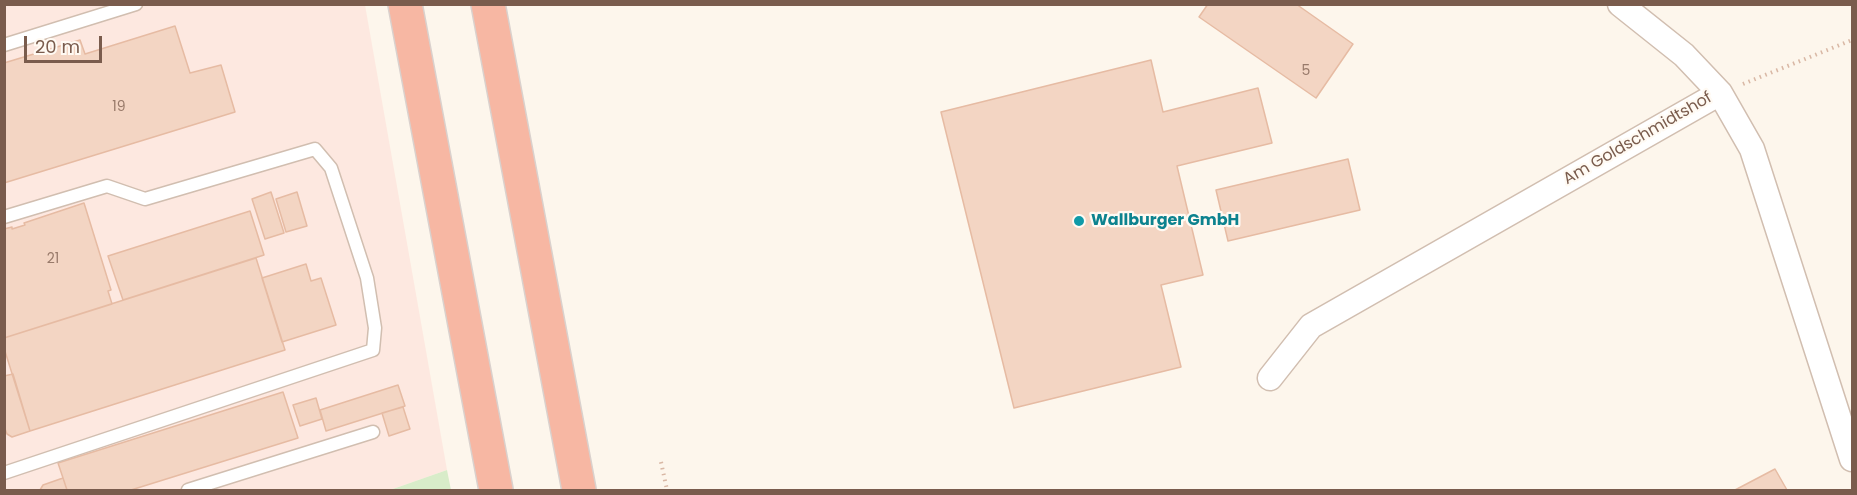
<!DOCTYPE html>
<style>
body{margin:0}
#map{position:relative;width:1857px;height:495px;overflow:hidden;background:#fdf6ec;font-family:Poppins,sans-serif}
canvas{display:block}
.frame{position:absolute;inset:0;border:6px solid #7a5c4d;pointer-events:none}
.scale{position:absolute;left:24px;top:36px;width:78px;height:27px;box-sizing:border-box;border:3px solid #7a5c4d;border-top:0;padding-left:8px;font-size:18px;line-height:21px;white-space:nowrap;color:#7a5c4d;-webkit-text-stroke:4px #fffaf3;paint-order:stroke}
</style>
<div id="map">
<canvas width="1857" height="495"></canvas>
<div class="frame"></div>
<div class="scale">20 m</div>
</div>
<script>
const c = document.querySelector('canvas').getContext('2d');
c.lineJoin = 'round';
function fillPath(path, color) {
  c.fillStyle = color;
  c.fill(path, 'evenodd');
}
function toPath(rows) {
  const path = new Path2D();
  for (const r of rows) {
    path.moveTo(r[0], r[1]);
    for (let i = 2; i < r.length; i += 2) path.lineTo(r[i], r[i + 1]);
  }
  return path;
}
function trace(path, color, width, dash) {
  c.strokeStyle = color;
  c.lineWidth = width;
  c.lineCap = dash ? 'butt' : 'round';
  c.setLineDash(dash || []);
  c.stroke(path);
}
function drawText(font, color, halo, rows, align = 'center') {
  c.font = font + ' Poppins,sans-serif';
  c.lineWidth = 4.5;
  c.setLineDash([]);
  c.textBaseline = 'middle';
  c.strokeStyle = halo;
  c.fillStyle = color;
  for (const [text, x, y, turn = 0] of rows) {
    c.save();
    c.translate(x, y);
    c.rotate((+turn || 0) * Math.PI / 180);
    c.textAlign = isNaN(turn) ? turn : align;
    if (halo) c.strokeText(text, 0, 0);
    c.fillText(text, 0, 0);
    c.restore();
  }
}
fillPath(toPath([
 [4,5,365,5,447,470,390,490,5,490]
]), '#fde8e0');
fillPath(toPath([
 [447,470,451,490,390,490]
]), '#d8ecc9');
const building = toPath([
 [1208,4,1296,4,1353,44,1316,98,1199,17,1208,4],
 [175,26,190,73,221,65,235,112,4,183,4,63,80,40,85,54,175,26],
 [1151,60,1163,112,1258,88,1272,143,1177,166,1203,275,1161,285,1181,367,1014,408,941,112,1151,60],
 [1348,159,1360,210,1228,241,1216,190,1348,159],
 [271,192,284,233,265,239,252,199,271,192],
 [297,192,307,226,286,232,276,199,297,192],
 [84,203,111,290,108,291,112,304,4,338,4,229,12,227,12,229,25,225,24,223,84,203],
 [250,211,264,255,123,300,108,256,250,211],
 [256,258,285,350,30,431,4,348,4,338,256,258],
 [306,264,311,281,321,278,336,325,282,342,262,278,306,264],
 [13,374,30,431,12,437,7,434,4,426,4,376,13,374],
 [398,385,405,406,326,431,320,410,398,385],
 [283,392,298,438,131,490,67,490,58,463,283,392],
 [316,398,322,419,300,426,293,405,316,398],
 [403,407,410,429,389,436,382,413,403,407],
 [1775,469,1787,490,1735,490,1775,469],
 [63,478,67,490,40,490,43,485,63,478]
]);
fillPath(building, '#f3d5c3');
trace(building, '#e6bba3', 1.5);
const lane = toPath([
 [4,45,136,4],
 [4,217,107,186,145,199,315,149,331,168,367,278,375,328,373,350,4,473],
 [188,490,373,432]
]);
const street = toPath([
 [1620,4,1684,55,1720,93,1752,149,1852,459],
 [1270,378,1311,326,1720,93]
]);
const highway = toPath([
 [405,4,496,490],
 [488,4,579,490]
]);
trace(lane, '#d1beb0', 15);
trace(street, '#d1beb0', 27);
trace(highway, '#dad1cd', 36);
trace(toPath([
 [1743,84,1852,40],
 [661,462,667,490]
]), '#d9b8a5', 4, [1.5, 4.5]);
trace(lane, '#fff', 12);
trace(street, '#fff', 24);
trace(highway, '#f7b7a3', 33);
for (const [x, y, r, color] of [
 [1079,221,6,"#0f9aa8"]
]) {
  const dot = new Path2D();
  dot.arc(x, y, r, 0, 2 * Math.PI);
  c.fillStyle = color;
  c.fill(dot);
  trace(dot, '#fffaf3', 2);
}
drawText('14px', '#987a6a', null, [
 ["5",1306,71],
 ["19",119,107],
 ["21",53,259]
]);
drawText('16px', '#7a5c4d', '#fffaf3', [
 ["Am Goldschmidtshof",1638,139,-30]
]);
drawText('bold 16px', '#0d838f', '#fffaf3', [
 ["Wallburger GmbH",1091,221]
], 'left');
</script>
